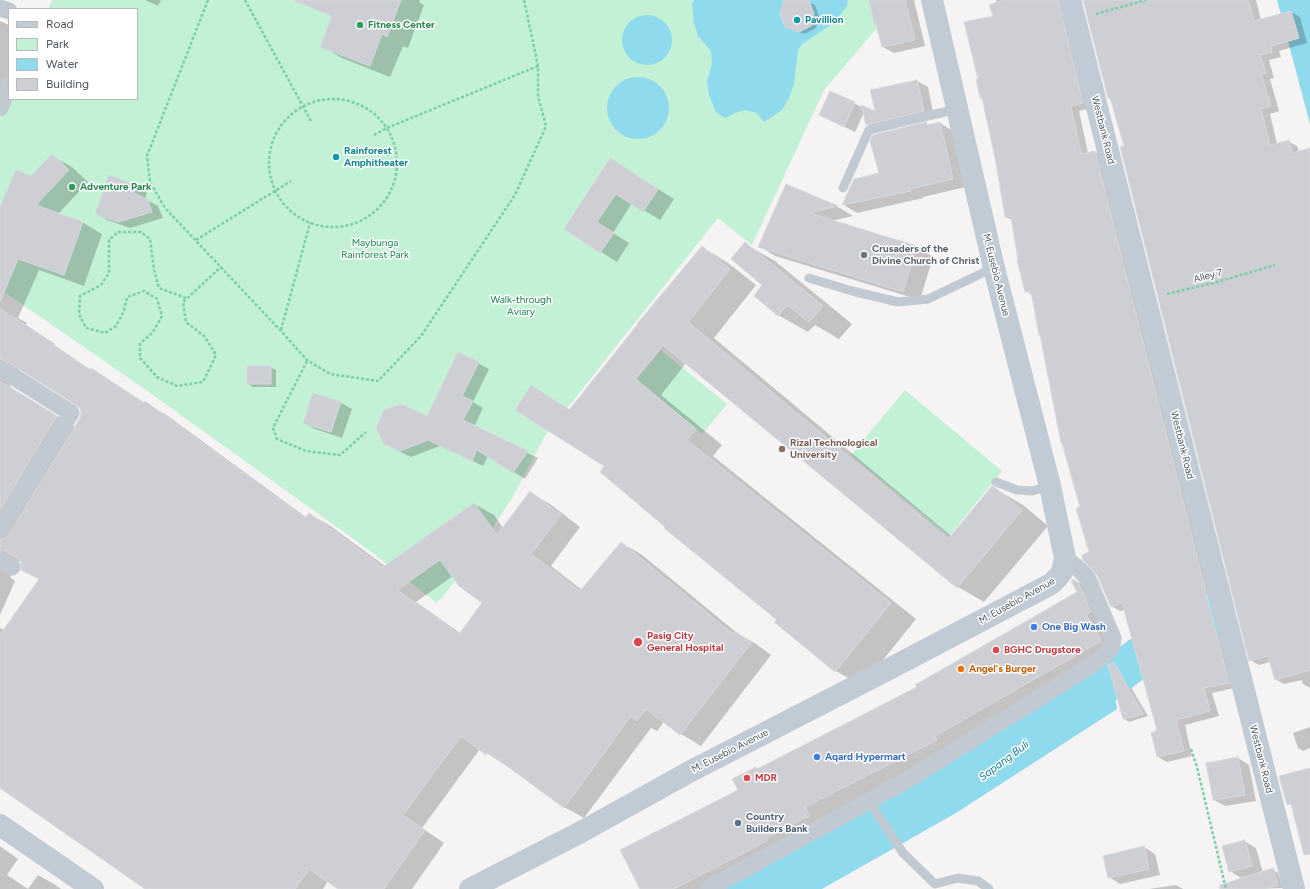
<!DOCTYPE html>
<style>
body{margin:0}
#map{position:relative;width:1310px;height:889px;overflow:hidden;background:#f5f3f3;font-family:Figtree,sans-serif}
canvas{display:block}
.legend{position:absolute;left:8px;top:8px;width:130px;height:92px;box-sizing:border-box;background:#fff;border:1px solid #b7bbc0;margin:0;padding:5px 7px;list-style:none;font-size:12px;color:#4a5661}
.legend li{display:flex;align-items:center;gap:8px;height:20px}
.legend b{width:20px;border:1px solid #b7bbc0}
</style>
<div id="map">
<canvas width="1310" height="889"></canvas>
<ul class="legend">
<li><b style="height:5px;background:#c1cbd6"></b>Road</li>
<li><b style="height:11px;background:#c3f1d5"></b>Park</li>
<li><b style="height:11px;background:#90daee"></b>Water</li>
<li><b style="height:11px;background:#cdcfd5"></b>Building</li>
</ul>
</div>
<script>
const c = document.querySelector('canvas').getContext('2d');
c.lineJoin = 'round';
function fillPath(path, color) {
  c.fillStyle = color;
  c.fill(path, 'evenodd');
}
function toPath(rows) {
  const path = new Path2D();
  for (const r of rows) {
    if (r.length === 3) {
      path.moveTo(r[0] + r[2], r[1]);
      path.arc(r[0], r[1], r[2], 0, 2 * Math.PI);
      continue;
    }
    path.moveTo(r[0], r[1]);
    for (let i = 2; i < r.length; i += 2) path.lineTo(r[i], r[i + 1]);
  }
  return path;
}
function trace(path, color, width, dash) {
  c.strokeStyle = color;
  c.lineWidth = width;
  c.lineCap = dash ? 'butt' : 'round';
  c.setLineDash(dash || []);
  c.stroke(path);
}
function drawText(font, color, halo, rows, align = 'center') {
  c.font = font + ' Figtree,sans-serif';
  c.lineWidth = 3;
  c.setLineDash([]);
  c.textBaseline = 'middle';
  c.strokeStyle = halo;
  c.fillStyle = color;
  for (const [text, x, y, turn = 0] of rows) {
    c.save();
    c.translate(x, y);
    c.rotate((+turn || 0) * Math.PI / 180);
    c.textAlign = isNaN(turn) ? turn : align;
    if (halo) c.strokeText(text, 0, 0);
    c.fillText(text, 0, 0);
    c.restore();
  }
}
fillPath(toPath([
 [52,0,901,0,824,90,752,245,718,218,545,436,512,498,470,563,437,603,370,551,146,390,0,289,0,119,9,99,137,99,137,9,48,9],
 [661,350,727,404,702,434,637,379],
 [905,390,1002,471,949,536,851,455]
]), '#c3f1d5');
fillPath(toPath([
 [694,0,848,0,847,6,835,22,802,44,798,50,794,84,789,98,782,110,764,122,757,113,745,110,735,113,725,118,716,112,709,95,707,82,712,64,711,51,698,36,694,23,692,5],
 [1277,0,1310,0,1310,124],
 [647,40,25],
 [638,108,31],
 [1109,660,1117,709,956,813,822,889,721,889]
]), '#90daee');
fillPath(toPath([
 [145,0,161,0,158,6],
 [329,0,420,0,419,2,424,5,408,48,403,46,390,77,342,58,321,46,332,17,324,12],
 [789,0,803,0,815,5,819,17,816,28,805,34,791,29],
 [870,0,914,0,925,46,894,53,883,47,878,25,875,24],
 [996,0,1068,0,1092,108,1079,111,1088,153,1095,152,1104,157,1238,687,1212,693,1219,716,1185,725,1192,756,1167,762,1158,757,1158,731,1125,610,1120,611,1111,606,1090,553,1082,508,1032,295,1026,291,1012,220,1006,217,996,158,983,99,981,98,979,79,997,3],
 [1084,0,1256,0,1261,20,1291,12,1300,17,1307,43,1279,51,1281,57,1269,60,1274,78,1270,79,1279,111,1270,114,1277,144,1288,141,1297,146,1299,152,1310,149,1310,688,1303,684,1302,680,1284,684,1275,679,1270,662,1259,665,1250,660,1125,146,1111,99,1109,98],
 [0,21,9,25,9,99,0,100],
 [917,81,928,87,934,117,878,131,867,124,864,112,855,132,820,115,854,103,863,108,876,113],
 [940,123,953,131,966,187,923,197,923,198,857,213,844,205,855,180,880,174,926,124,930,125],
 [52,156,72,167,88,182,58,214,82,222,102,234,84,286,39,270,18,318,27,323,26,325,55,344,54,345,91,370,111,381,145,403,165,414,307,518,309,514,329,525,385,566,474,504,494,515,503,528,530,493,550,504,580,527,551,566,582,590,621,543,641,554,737,633,756,644,771,655,701,746,681,734,664,722,657,731,651,728,584,818,564,807,507,766,480,749,422,828,444,843,412,889,339,889,328,881,323,889,147,889,0,787,0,628,4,630,40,579,21,561,16,562,10,572,11,578,15,581,0,615,0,210],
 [21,370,80,407,82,413,80,419,75,427,11,388,10,384,16,372],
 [453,576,483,603,460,633,416,602],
 [610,159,674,199,660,220,632,203,613,233,629,243,617,262,565,229],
 [786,185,838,207,853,216,831,221,917,247,933,257,920,300,775,256,759,246],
 [136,187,147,193,145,199,158,206,163,218,130,228,107,220,96,213],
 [745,244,775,261,852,324,839,339,815,325,808,332,778,315],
 [702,247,728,263,756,285,714,338,951,536,992,487,1023,505,1048,526,984,602,958,587,686,363,661,395,722,445,713,456,916,619,862,686,836,671,776,622,778,619,666,527,605,466,531,386,570,410],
 [478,363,489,369,473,402,483,408,474,427,538,458,525,479,488,456,483,466,440,446,411,457,384,444,427,417],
 [270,367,276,370,276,387,253,387,248,384],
 [314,394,341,403,352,409,342,438,315,429,304,423],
 [1074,580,1094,591,1104,625,1120,652,954,747,714,889,641,889,739,790,756,768,758,769,918,688,1078,593],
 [1113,664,1119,667,1148,716,1129,722,1124,719,1109,666],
 [1310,727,1310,748,1303,751,1298,748,1293,733],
 [1238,758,1249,765,1256,801,1225,806,1214,800,1207,764],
 [1244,841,1256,848,1263,873,1272,869,1278,873,1283,888,1253,889,1248,876,1241,878,1230,871],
 [0,846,18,859,7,875,28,889,0,889],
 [1144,847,1155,854,1160,875,1120,884,1109,877],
 [38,875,54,884,61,889,28,889],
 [1176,885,1183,889,1149,889]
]), '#0003');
trace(toPath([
 [1077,705,1159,642,1157,632,1199,621,1204,617,1215,614]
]), '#90daee', 40);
const building = toPath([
 [295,0,401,0,387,37,382,34,370,66,320,47,332,16,295,1,295,0],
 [784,0,809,0,814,14,811,26,799,32,785,27,780,14,784,0],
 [869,0,905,0,915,40,882,47,876,24,874,24,869,0],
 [1004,0,1058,0,1083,103,1071,106,1081,154,1095,151,1229,683,1204,688,1210,711,1176,720,1184,751,1157,757,1151,733,1157,730,1122,603,1111,607,1097,575,1083,560,1082,555,1089,552,1076,508,1080,507,1062,443,1061,443,1040,335,1039,335,1031,291,1025,292,1017,260,1018,260,1011,216,1005,217,995,158,982,98,980,98,976,79,978,79,964,22,993,16,989,5,1004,0],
 [1083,0,1248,0,1254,21,1291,11,1299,38,1271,46,1272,52,1260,55,1266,73,1261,74,1271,106,1261,109,1270,145,1289,140,1292,153,1310,148,1310,670,1275,680,1268,656,1249,661,1120,146,1124,146,1110,98,1108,98,1083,0],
 [917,80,924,111,866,125,861,105,875,111,870,90,917,80],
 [830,91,855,102,844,127,819,115,830,91],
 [926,122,927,125,940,122,953,179,910,189,911,191,842,205,854,179,879,173,870,141,873,135,926,122],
 [52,154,69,170,36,205,83,222,64,275,18,259,0,302,0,207,16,170,31,176,52,154],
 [610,158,658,189,643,212,616,194,597,222,614,233,600,253,564,229,610,158],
 [109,175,137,186,134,193,147,199,152,212,118,222,95,214,109,175],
 [786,184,838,206,809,213,917,246,903,292,758,247,786,184],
 [745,242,823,306,809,322,787,305,778,316,754,296,762,285,731,259,745,242],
 [702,246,730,269,688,322,948,539,992,486,997,489,1022,510,957,588,663,345,635,379,696,429,687,440,891,603,835,672,774,622,777,620,664,528,665,527,600,472,604,466,515,410,531,385,569,410,638,324,637,324,702,246],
 [0,309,35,331,35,332,90,370,91,368,144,403,145,401,305,518,309,513,383,567,474,503,497,535,530,491,561,515,531,554,580,591,621,542,733,634,735,631,751,643,680,735,646,709,637,721,631,716,564,808,488,752,486,755,461,736,403,815,425,830,384,889,338,889,309,869,295,889,145,889,0,788,0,635,39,579,21,570,21,562,17,558,5,551,0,550,0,539,5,538,9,534,80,418,81,413,80,408,76,405,6,361,0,359,0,309],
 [440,560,459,586,482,603,459,634,397,590,440,560],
 [458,352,479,362,462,396,473,401,463,420,528,451,513,473,477,450,472,461,428,440,400,451,384,444,376,428,384,410,401,404,427,416,458,352],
 [247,366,271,366,271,384,247,384,247,366],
 [0,381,57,416,0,510,0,381],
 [313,393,341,402,331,432,303,423,313,393],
 [1074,579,1079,584,1091,612,1086,614,1101,641,935,736,937,740,805,807,809,816,766,838,767,841,674,889,640,889,620,850,738,790,732,779,756,767,757,769,917,687,915,685,1077,592,1071,581,1074,579],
 [1114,662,1143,714,1123,719,1108,665,1114,662],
 [1238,757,1245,795,1213,800,1206,763,1238,757],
 [1310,768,1310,854,1304,855,1291,804,1287,805,1279,776,1310,768],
 [1245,840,1252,866,1229,872,1222,846,1245,840],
 [1144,846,1149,869,1108,878,1103,856,1144,846],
 [1273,868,1278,885,1266,889,1220,889,1220,885,1273,868]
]);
fillPath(building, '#cdcfd5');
trace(building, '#d7d9de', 1);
trace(toPath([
 [208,0,147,156,150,182,165,208,281,331,307,360,330,374,378,381,421,336,515,195,546,126,538,96,538,66,524,0],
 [245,0,311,121],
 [1096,14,1146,0],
 [333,163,64],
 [374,135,387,128,538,66],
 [196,240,291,181],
 [1167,294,1217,282,1275,265],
 [186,298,159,288,154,270,150,239,141,232,118,232,109,240,109,273,101,285,80,296,79,314,86,328,105,333,116,326,124,311,127,297,144,291,157,299,162,316,153,332,140,344,140,358,157,377,177,386,203,382,216,355,205,337,186,322,183,302,221,267],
 [281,330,310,223],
 [307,361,273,428,277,439,306,451,340,455,366,432],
 [1191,749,1197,767,1226,889]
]), '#7ad0a6', 2.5, [3, 2]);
trace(toPath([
 [843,188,869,130,957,109],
 [809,278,852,291,898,302,928,299,993,268],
 [996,482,1017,490,1032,491,1050,486],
 [869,801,903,853,935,884,958,878,978,881,989,889]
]), '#c1cad2', 9);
trace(toPath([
 [0,8,9,11],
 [0,108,9,86],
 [0,371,1,369,71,413,0,529],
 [0,560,12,567],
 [708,889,906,781,1092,665,1108,652,1112,646,1113,638,1088,579,1080,570,1065,558]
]), '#c1cad2', 17);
trace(toPath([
 [1070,0,1294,889],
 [0,825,93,889],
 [470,889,581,832,691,771,891,668,1051,584,1058,577,1062,572,1065,558,1050,486,994,268,932,0]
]), '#c1cbd6', 22);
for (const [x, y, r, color] of [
 [797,20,4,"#0f9aa8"],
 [360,25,4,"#2e9e5b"],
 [336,157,4,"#0f9aa8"],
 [72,187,4,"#2e9e5b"],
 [864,255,4,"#6b7280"],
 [782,449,4,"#8d6e63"],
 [1034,627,4,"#3f7fe0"],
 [638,642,5,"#e0444e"],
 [996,650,4,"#e0444e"],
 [961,669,4,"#e8710a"],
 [817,757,4,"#3f7fe0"],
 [747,778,4,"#e0444e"],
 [738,823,4,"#5c6f8a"]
]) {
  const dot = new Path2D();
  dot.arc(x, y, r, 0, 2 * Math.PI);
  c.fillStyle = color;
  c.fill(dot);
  trace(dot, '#fff', 1.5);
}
drawText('bold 10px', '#0d838f', '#fff', [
 ["Pavillion",805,20],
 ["Rainforest",344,151],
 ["Amphitheater",344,163]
], 'left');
drawText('bold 10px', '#27864d', '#fff', [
 ["Fitness Center",368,25],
 ["Adventure Park",80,187]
], 'left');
drawText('10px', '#4a5661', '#fff', [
 ["Westbank Road",1103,130,76],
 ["M. Eusebio Avenue",996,275,76],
 ["Alley 7",1208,276,-15],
 ["Westbank Road",1182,445,76],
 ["M. Eusebio Avenue",1017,601,-29],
 ["M. Eusebio Avenue",730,751,-27],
 ["Westbank Road",1261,759,76]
]);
drawText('10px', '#17864f', '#fff', [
 ["Maybunga",375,243],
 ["Rainforest Park",375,255],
 ["Walk-through",521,300],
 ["Aviary",521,312]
]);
drawText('bold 10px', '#5b616d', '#fff', [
 ["Crusaders of the",872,249],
 ["Divine Church of Christ",872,261]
], 'left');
drawText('bold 10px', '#785e54', '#fff', [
 ["Rizal Technological",790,443],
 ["University",790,455]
], 'left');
drawText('bold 10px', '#366cbe', '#fff', [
 ["One Big Wash",1042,627],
 ["Aqard Hypermart",825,757]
], 'left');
drawText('bold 10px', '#be3a42', '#fff', [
 ["Pasig City",647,636],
 ["General Hospital",647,648],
 ["BGHC Drugstore",1004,650],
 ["MDR",755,778]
], 'left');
drawText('bold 10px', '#c56008', '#fff', [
 ["Angel's Burger",969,669]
], 'left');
drawText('bold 10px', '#4e5e75', '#fff', [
 ["Country",746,817],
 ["Builders Bank",746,829]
], 'left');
drawText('italic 11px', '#0c7c9b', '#fff', [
 ["Sapang Buli",1004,761,-37]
]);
</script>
